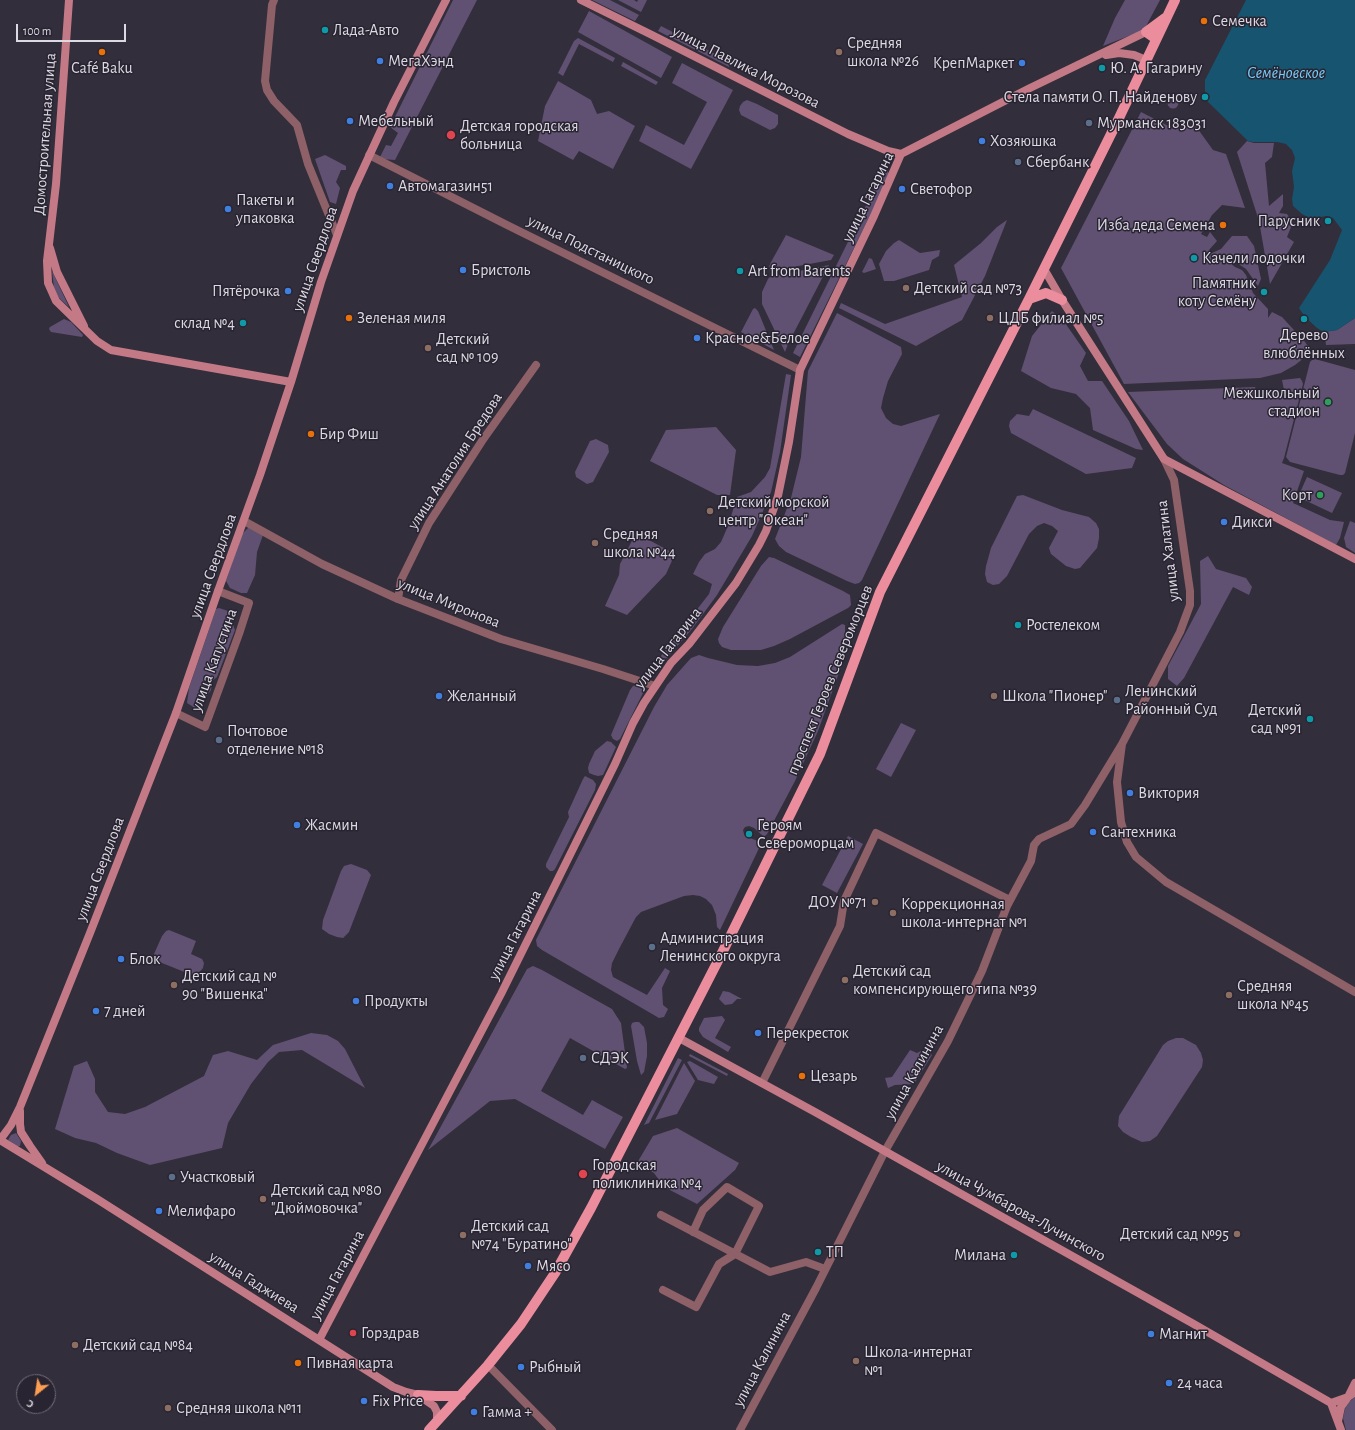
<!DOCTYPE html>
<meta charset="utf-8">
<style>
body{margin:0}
#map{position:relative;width:1355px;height:1430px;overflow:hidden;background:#332e3b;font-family:"Alegreya Sans",sans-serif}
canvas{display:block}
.north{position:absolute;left:16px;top:1374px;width:40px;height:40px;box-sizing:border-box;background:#292431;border:1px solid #716c78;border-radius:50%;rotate:210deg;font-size:11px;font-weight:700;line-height:16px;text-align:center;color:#ddd9e2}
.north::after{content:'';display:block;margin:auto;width:14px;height:18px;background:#fc9e52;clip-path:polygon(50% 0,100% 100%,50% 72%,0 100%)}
.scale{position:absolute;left:16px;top:24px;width:110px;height:18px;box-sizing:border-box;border:2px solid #ddd9e2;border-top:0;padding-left:5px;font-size:12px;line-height:14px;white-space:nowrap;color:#ddd9e2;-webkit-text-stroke:3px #292431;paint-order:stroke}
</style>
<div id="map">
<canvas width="1355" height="1430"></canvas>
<div class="north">С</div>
<div class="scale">100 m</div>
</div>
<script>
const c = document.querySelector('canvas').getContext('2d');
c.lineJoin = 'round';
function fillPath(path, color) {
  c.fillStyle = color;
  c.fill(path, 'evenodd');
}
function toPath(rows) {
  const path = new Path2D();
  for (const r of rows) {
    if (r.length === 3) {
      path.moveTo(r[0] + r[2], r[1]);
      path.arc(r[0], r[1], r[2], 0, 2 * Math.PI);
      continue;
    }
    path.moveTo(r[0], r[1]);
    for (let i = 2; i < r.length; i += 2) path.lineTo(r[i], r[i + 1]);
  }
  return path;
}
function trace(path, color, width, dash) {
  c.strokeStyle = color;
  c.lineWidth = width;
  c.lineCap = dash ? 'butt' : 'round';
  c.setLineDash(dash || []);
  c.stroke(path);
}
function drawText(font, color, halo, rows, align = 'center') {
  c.font = font + ' "Alegreya Sans",sans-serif';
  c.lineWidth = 3;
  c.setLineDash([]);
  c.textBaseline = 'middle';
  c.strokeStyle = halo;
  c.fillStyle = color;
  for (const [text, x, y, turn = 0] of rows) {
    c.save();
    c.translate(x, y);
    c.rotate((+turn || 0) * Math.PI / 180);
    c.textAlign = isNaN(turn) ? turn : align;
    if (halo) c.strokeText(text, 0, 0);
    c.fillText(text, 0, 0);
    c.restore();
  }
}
fillPath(toPath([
 [453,0,477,0,395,160,382,159,380,157,386,145,391,146,398,133,390,127],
 [592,0,610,0,639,15,635,21],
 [618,0,634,0,637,2,638,0,647,0,641,12],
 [1125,0,1160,0,1144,30,1103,46,1115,18],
 [589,11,672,57,661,78,578,32],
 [661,26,731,62,729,67,658,31],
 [578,38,615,58,613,62,579,44,563,76,558,73,574,41],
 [623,62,658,82,656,85,621,66],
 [682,63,733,90,691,169,639,141,646,125,684,145,707,102,672,83],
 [558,81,591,100,597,114,609,111,635,126,613,169,579,151,573,160,538,141,545,106],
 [1173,103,5.5],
 [747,100,757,104,778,115,778,124,775,128,770,130,741,115,739,110,740,106,743,102],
 [1141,112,1174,129,1195,125,1213,150,1226,154,1245,208,1222,205,1212,215,1201,234,1207,237,1210,232,1217,241,1209,250,1212,253,1221,249,1232,236,1247,236,1254,246,1261,279,1258,286,1246,269,1234,261,1229,262,1235,267,1242,270,1246,275,1253,293,1268,309,1268,318,1272,312,1282,317,1305,342,1310,349,1309,354,1295,365,1281,373,1260,378,1124,384,1061,268],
 [1247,141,1254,143,1274,143,1272,157,1265,163,1269,206,1283,194,1283,206,1279,213,1287,214,1293,222,1287,237,1294,242,1270,284,1259,221,1237,152],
 [325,155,346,166,346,170,341,170,336,182,340,188,336,204,330,202,315,159],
 [885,167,890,175,800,357,793,353],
 [1007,220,985,276,962,320,916,346,839,308,841,303,885,324,962,297,954,265,981,243,997,227],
 [786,235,834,255,831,260,771,271,769,270,769,267,771,262],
 [899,240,920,253,940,250,939,256,932,260,929,270,894,281,884,281,879,264,886,251,894,243],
 [869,258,872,259,876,269,864,273,862,272],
 [829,265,788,344,785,352,762,304,762,292,768,279,770,277],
 [52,271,69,307,59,298,54,287],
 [755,308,758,311,774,350,741,332,753,309],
 [1052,311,1063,320,1086,353,1080,366,1088,381,1102,381,1129,421,1143,450,1136,449,1093,430,1090,408,1076,394,1051,388,1021,371,1032,336],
 [837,313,901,347,902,354,888,381,883,398,881,408,886,418,893,424,901,426,940,414,862,580,859,583,855,584,847,581,786,552,779,546,775,539,791,498,801,457,808,371],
 [1355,318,1355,344,1326,345,1324,332,1337,330],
 [64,319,71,322,83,335,82,337,51,332,49,329,50,327],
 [1315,359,1355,370,1355,433,1345,473,1343,475,1340,475,1290,462,1286,457,1310,362,1312,360],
 [786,374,791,375,780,452,771,492,761,516,752,536,717,595,692,629,667,658,657,661,709,594,712,584,693,574,699,562,705,554,715,549,721,542,728,526,737,497,751,492,765,477,770,468],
 [1300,378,1302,381,1303,384,1284,458,1282,463,1304,471,1293,503,1330,520,1344,522,1340,538,1336,545,1224,485,1183,459,1167,444,1128,392,1255,387,1258,397,1284,390,1282,380],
 [1033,409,1136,458,1132,468,1086,474,1011,433,1009,426,1010,421,1017,414,1029,416],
 [716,427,736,450,730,495,717,495,650,461,666,430],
 [596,439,608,445,609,452,593,482,587,484,576,477,575,472,590,441],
 [1307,477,1342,493,1332,513,1298,497],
 [1023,495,1062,510,1089,517,1096,523,1099,529,1099,538,1097,548,1080,568,1075,569,1066,566,1051,554,1049,548,1058,531,1052,526,1044,523,1037,526,1029,534,1007,576,999,584,993,585,987,582,985,574,986,566,991,548,1017,496],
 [1350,521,1355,523,1355,553,1346,547,1345,542,1344,538],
 [249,527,263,535,257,552,255,575,247,593,241,593,230,588,226,581,242,534],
 [636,533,675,554,666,574,627,615,605,606,619,575,620,564],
 [1208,556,1216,569,1246,578,1252,587,1249,595,1233,587,1184,678,1177,686,1168,679,1168,666,1201,604,1200,561],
 [769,557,774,558,843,591,850,595,851,605,848,608,790,639,774,646,761,650,731,650,722,647,719,643,718,639,723,627,761,566],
 [219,608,228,611,235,630,217,677,212,681,211,690,201,705,195,708,187,703,189,688,216,609],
 [842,624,845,625,845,635,847,642,845,656,818,731,795,781,767,834,765,836,763,836,754,828,749,826,745,827,743,830,744,834,747,837,758,841,761,844,720,930,717,927,716,915,712,905,706,899,700,896,693,895,684,896,641,912,636,917,619,949,612,963,611,970,613,977,647,995,665,968,670,971,662,988,663,1005,668,1009,664,1017,659,1018,542,950,537,946,536,940,548,916,654,707,667,685,691,658,699,655,708,658,737,665,758,666,775,663,790,657],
 [637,684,644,687,645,689,620,739,617,741,613,739,611,735,630,690,633,686],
 [901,723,916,730,891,777,876,769],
 [607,741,611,742,616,747,603,775,598,776,594,775,589,773,588,768,589,764,595,751],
 [585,776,593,780,596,784,595,790,555,869,553,871,550,871,546,867,546,864,569,817,568,812,583,779],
 [848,836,863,844,837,893,822,885],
 [351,864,367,870,371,875,349,932,343,938,337,937,329,934,322,929,323,920,341,871,344,866],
 [169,930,196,941,191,954,202,959,204,963,203,968,197,975,192,975,157,961,154,958,154,954,162,936,166,931],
 [533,966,542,970,612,1009,621,1023,627,1068,625,1069,570,1038,541,1091,583,1115,592,1100,623,1117,605,1149,515,1099,490,1101,428,1150,527,969],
 [723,991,729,992,742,999,737,999,732,1004,725,1005,719,999],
 [722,1016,725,1020,715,1038,731,1047,728,1052,703,1037,699,1031,699,1028,704,1018],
 [635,1022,639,1022,644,1027,647,1043,647,1056,644,1072,641,1075,637,1061,631,1026,632,1023],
 [311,1033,327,1035,338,1041,345,1049,365,1088,302,1050,279,1052,268,1062,251,1084,228,1123,222,1148,150,1165,117,1153,96,1143,75,1138,55,1129,74,1066,87,1061,95,1079,95,1092,108,1112,125,1114,145,1107,204,1076,213,1055,228,1051,257,1060,273,1045],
 [1176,1038,1183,1038,1196,1045,1201,1053,1203,1060,1202,1067,1157,1136,1150,1141,1142,1142,1131,1137,1123,1132,1118,1126,1119,1116,1163,1045,1168,1041],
 [925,1049,932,1055,914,1084,895,1085,888,1088,885,1078,892,1077,910,1050,917,1053],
 [690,1054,728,1074,727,1076,689,1056],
 [678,1058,682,1060,649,1123,644,1125],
 [690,1061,718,1077,714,1084,698,1080,687,1062],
 [684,1063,695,1081,677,1114,655,1120],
 [677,1128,739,1163,735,1170,697,1204,664,1187,654,1173,637,1163,653,1136],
 [16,1133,21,1141,20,1146,17,1146,8,1140,11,1135],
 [1355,1397,1355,1430,1346,1430,1343,1418,1345,1409,1349,1402]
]), '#605173');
fillPath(toPath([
 [1246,0,1355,0,1355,318,1337,330,1324,332,1317,328,1305,317,1299,308,1330,260,1342,230,1333,218,1326,216,1311,219,1302,214,1293,206,1292,199,1294,187,1292,171,1295,158,1292,150,1286,144,1277,142,1253,142,1248,141,1208,102,1205,91,1205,80]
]), '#16546f');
trace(toPath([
 [274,0,272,5,265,81,267,90,274,101,297,125,308,164,337,235],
 [369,155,507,225,800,370],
 [1164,459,1174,480,1190,591,1190,605,1180,632,1122,744,1117,782,1121,822,1127,842,1136,857,1166,882,1355,992],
 [244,521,322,564,398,599,501,639,603,669,655,686],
 [398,599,401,580,429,523,482,441,536,365],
 [176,713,205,727,239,634,249,603,218,591],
 [762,1083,840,926,844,901,876,833,1010,900],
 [661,1215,770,1272,806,1262,825,1269],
 [663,1290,696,1307,719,1264,735,1254,759,1206,727,1187,703,1210,693,1232],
 [488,1365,552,1430],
 [740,1430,816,1288,885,1151,948,1041,982,971,1007,906,1031,861,1034,845,1039,839,1071,824,1085,805,1122,744]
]), '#8e6067', 8);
trace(toPath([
 [69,0,56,184,47,261,48,283,56,301,97,341,111,350,291,382],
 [581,0,652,35,848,134,888,151,901,154],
 [1106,55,1119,53,1134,55,1146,60],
 [50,248,57,272,84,326],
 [1044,269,1062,300,1164,459,1355,559],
 [679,1038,815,1112,1056,1247,1192,1323,1331,1403,1341,1430],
 [20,1111,20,1124,21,1132,30,1146,42,1163],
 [0,1140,11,1125,20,1107,90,933,176,713,218,591,260,475,291,382,321,282,353,191,394,102,446,0],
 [0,1140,97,1199,393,1387,406,1392,418,1395,434,1406,437,1412,437,1421],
 [319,1340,501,994,615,764,633,723,644,703,671,663,689,644,736,583,759,545,766,531,778,496,789,442,800,370,874,216,901,154,1030,88,1146,32],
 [1331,1403,1348,1397,1355,1383],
 [1338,1421,1341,1407,1348,1397,1355,1392]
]), '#c37a86', 8);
trace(toPath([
 [1156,39,1146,32,1165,18],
 [1029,299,1046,293,1062,300],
 [418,1395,436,1396,461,1396],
 [429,1430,488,1365,521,1324,555,1273,591,1208,722,953,820,754,880,592,1029,299,1119,118,1175,0]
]), '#eb8d9d', 10);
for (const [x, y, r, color] of [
 [1204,21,4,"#e8710a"],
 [325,30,4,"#0f9aa8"],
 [102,52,4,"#e8710a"],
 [839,52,4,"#8d6e63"],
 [380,61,4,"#3f7fe0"],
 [1022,63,4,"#3f7fe0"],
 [1102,68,4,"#0f9aa8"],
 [1205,97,4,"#0f9aa8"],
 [350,121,4,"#3f7fe0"],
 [1089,123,4,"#5c6f8a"],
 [451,135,5,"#e0444e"],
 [982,141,4,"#3f7fe0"],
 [1018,162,4,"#5c6f8a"],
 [390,186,4,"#3f7fe0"],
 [902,189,4,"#3f7fe0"],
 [228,209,4,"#3f7fe0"],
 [1328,221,4,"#0f9aa8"],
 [1223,225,4,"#e8710a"],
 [1194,258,4,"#0f9aa8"],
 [463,270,4,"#3f7fe0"],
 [740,271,4,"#0f9aa8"],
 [906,288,4,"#8d6e63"],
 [288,291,4,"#3f7fe0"],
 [1264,292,4,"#0f9aa8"],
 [349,318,4,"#e8710a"],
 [990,318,4,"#8d6e63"],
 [1304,319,4,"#0f9aa8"],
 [243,323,4,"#0f9aa8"],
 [697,338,4,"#3f7fe0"],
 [428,348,4,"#8d6e63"],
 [1328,402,4,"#2e9e5b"],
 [311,434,4,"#e8710a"],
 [1320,495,4,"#2e9e5b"],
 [710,511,4,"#8d6e63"],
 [1224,522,4,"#3f7fe0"],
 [595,543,4,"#8d6e63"],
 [1018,625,4,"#0f9aa8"],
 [439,696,4,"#3f7fe0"],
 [994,696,4,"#8d6e63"],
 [1117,700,4,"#5c6f8a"],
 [1310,719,4,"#0f9aa8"],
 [219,740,4,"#5c6f8a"],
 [1130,793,4,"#3f7fe0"],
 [297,825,4,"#3f7fe0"],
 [1093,832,4,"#3f7fe0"],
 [749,834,4,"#0f9aa8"],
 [875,902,4,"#8d6e63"],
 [893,913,4,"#8d6e63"],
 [652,947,4,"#5c6f8a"],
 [121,959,4,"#3f7fe0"],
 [845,980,4,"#8d6e63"],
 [174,985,4,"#8d6e63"],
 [1229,995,4,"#8d6e63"],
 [356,1001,4,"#3f7fe0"],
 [96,1011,4,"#3f7fe0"],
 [758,1033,4,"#3f7fe0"],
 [583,1058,4,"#5c6f8a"],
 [802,1076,4,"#e8710a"],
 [583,1174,5,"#e0444e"],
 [172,1177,4,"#5c6f8a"],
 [263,1199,4,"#8d6e63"],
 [159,1211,4,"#3f7fe0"],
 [1237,1234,4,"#8d6e63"],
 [463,1235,4,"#8d6e63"],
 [818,1252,4,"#0f9aa8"],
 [1014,1255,4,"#0f9aa8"],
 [528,1266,4,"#3f7fe0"],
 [353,1333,4,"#e0444e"],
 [1151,1334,4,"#3f7fe0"],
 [75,1345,4,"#8d6e63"],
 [856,1361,4,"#8d6e63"],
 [298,1363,4,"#e8710a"],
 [521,1367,4,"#3f7fe0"],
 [1169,1383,4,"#3f7fe0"],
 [364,1401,4,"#3f7fe0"],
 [168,1408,4,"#8d6e63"],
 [474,1412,4,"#3f7fe0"]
]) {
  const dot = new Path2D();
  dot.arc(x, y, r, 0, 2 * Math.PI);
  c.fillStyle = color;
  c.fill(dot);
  trace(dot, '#292431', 1.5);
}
drawText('16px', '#ddd9e2', '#292431', [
 ["Семечка",1212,21],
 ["Лада-Авто",333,30],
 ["Средняя",847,43],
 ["школа №26",847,61],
 ["МегаХэнд",388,61],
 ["КрепМаркет",1014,63,"right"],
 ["Café Baku",102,68,"center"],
 ["Ю. А. Гагарину",1110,68],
 ["Стела памяти О. П. Найденову",1197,97,"right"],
 ["Мебельный",358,121],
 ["Мурманск 183031",1097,123],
 ["Детская городская",460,126],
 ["больница",460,144],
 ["Хозяюшка",990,141],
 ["Сбербанк",1026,162],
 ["Автомагазин51",398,186],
 ["Светофор",910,189],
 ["Пакеты и",236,200],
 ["упаковка",236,218],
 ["Парусник",1320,221,"right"],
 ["Изба деда Семена",1215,225,"right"],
 ["Качели лодочки",1202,258],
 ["Бристоль",471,270],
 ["Art from Barents",748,271],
 ["Памятник",1256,283,"right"],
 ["коту Семёну",1256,301,"right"],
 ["Детский сад №73",914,288],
 ["Пятёрочка",280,291,"right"],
 ["Зеленая миля",357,318],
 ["ЦДБ филиал №5",998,318],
 ["склад №4",235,323,"right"],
 ["Дерево",1304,335,"center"],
 ["влюблённых",1304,353,"center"],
 ["Красное&Белое",705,338],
 ["Детский",436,339],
 ["сад № 109",436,357],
 ["Межшкольный",1320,393,"right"],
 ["стадион",1320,411,"right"],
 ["Бир Фиш",319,434],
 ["Корт",1312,495,"right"],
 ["Детский морской",718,502],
 ["центр \"Океан\"",718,520],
 ["Дикси",1232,522],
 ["Средняя",603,534],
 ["школа №44",603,552],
 ["Ростелеком",1026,625],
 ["Ленинский",1125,691],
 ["Районный Суд",1125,709],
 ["Желанный",447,696],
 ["Школа \"Пионер\"",1002,696],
 ["Детский",1302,710,"right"],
 ["сад №91",1302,728,"right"],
 ["Почтовое",227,731],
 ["отделение №18",227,749],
 ["Виктория",1138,793],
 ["Жасмин",305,825],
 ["Героям",757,825],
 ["Cевероморцам",757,843],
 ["Сантехника",1101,832],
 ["ДОУ №71",867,902,"right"],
 ["Коррекционная",901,904],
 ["школа-интернат №1",901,922],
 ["Администрация",660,938],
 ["Ленинского округа",660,956],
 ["Блок",129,959],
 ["Детский сад",853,971],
 ["компенсирующего типа №39",853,989],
 ["Детский сад №",182,976],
 ["90 \"Вишенка\"",182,994],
 ["Средняя",1237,986],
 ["школа №45",1237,1004],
 ["Продукты",364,1001],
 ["7 дней",104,1011],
 ["Перекресток",766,1033],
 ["СДЭК",591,1058],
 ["Цезарь",810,1076],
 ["Городская",592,1165],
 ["поликлиника №4",592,1183],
 ["Участковый",180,1177],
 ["Детский сад №80",271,1190],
 ["\"Дюймовочка\"",271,1208],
 ["Мелифаро",167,1211],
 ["Детский сад",471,1226],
 ["№74 \"Буратино\"",471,1244],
 ["Детский сад №95",1229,1234,"right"],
 ["ТП",826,1252],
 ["Милана",1006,1255,"right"],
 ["Мясо",536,1266],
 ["Горздрав",361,1333],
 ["Магнит",1159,1334],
 ["Детский сад №84",83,1345],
 ["Школа-интернат",864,1352],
 ["№1",864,1370],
 ["Пивная карта",306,1363],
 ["Рыбный",529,1367],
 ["24 часа",1177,1383],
 ["Fix Price",372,1401],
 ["Средняя школа №11",176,1408],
 ["Гамма +",482,1412]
], 'left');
drawText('16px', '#ddd9e2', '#292431', [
 ["улица Павлика Морозова",746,67,27],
 ["Домостроительная улица",45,134,-86],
 ["улица Гагарина",868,197,-64],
 ["улица Подстаницкого",591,250,26],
 ["улица Свердлова",315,259,-71],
 ["улица Анатолия Бредова",455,461,-57],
 ["улица Халатина",1168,551,-97],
 ["улица Свердлова",213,566,-70],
 ["улица Миронова",449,603,22],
 ["улица Гагарина",668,648,-52],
 ["улица Капустина",214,660,-70],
 ["проспект Героев Североморцев",830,680,-68],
 ["улица Свердлова",100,869,-69],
 ["улица Гагарина",515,935,-63],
 ["улица Калинина",914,1072,-61],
 ["улица Чумбарова-Лучинского",1021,1211,29],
 ["улица Гагарина",337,1275,-62],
 ["улица Гаджиева",254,1282,32],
 ["улица Калинина",762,1359,-62]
]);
drawText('italic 17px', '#75cdf9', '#292431', [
 ["Семёновское",1286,73]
]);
</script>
